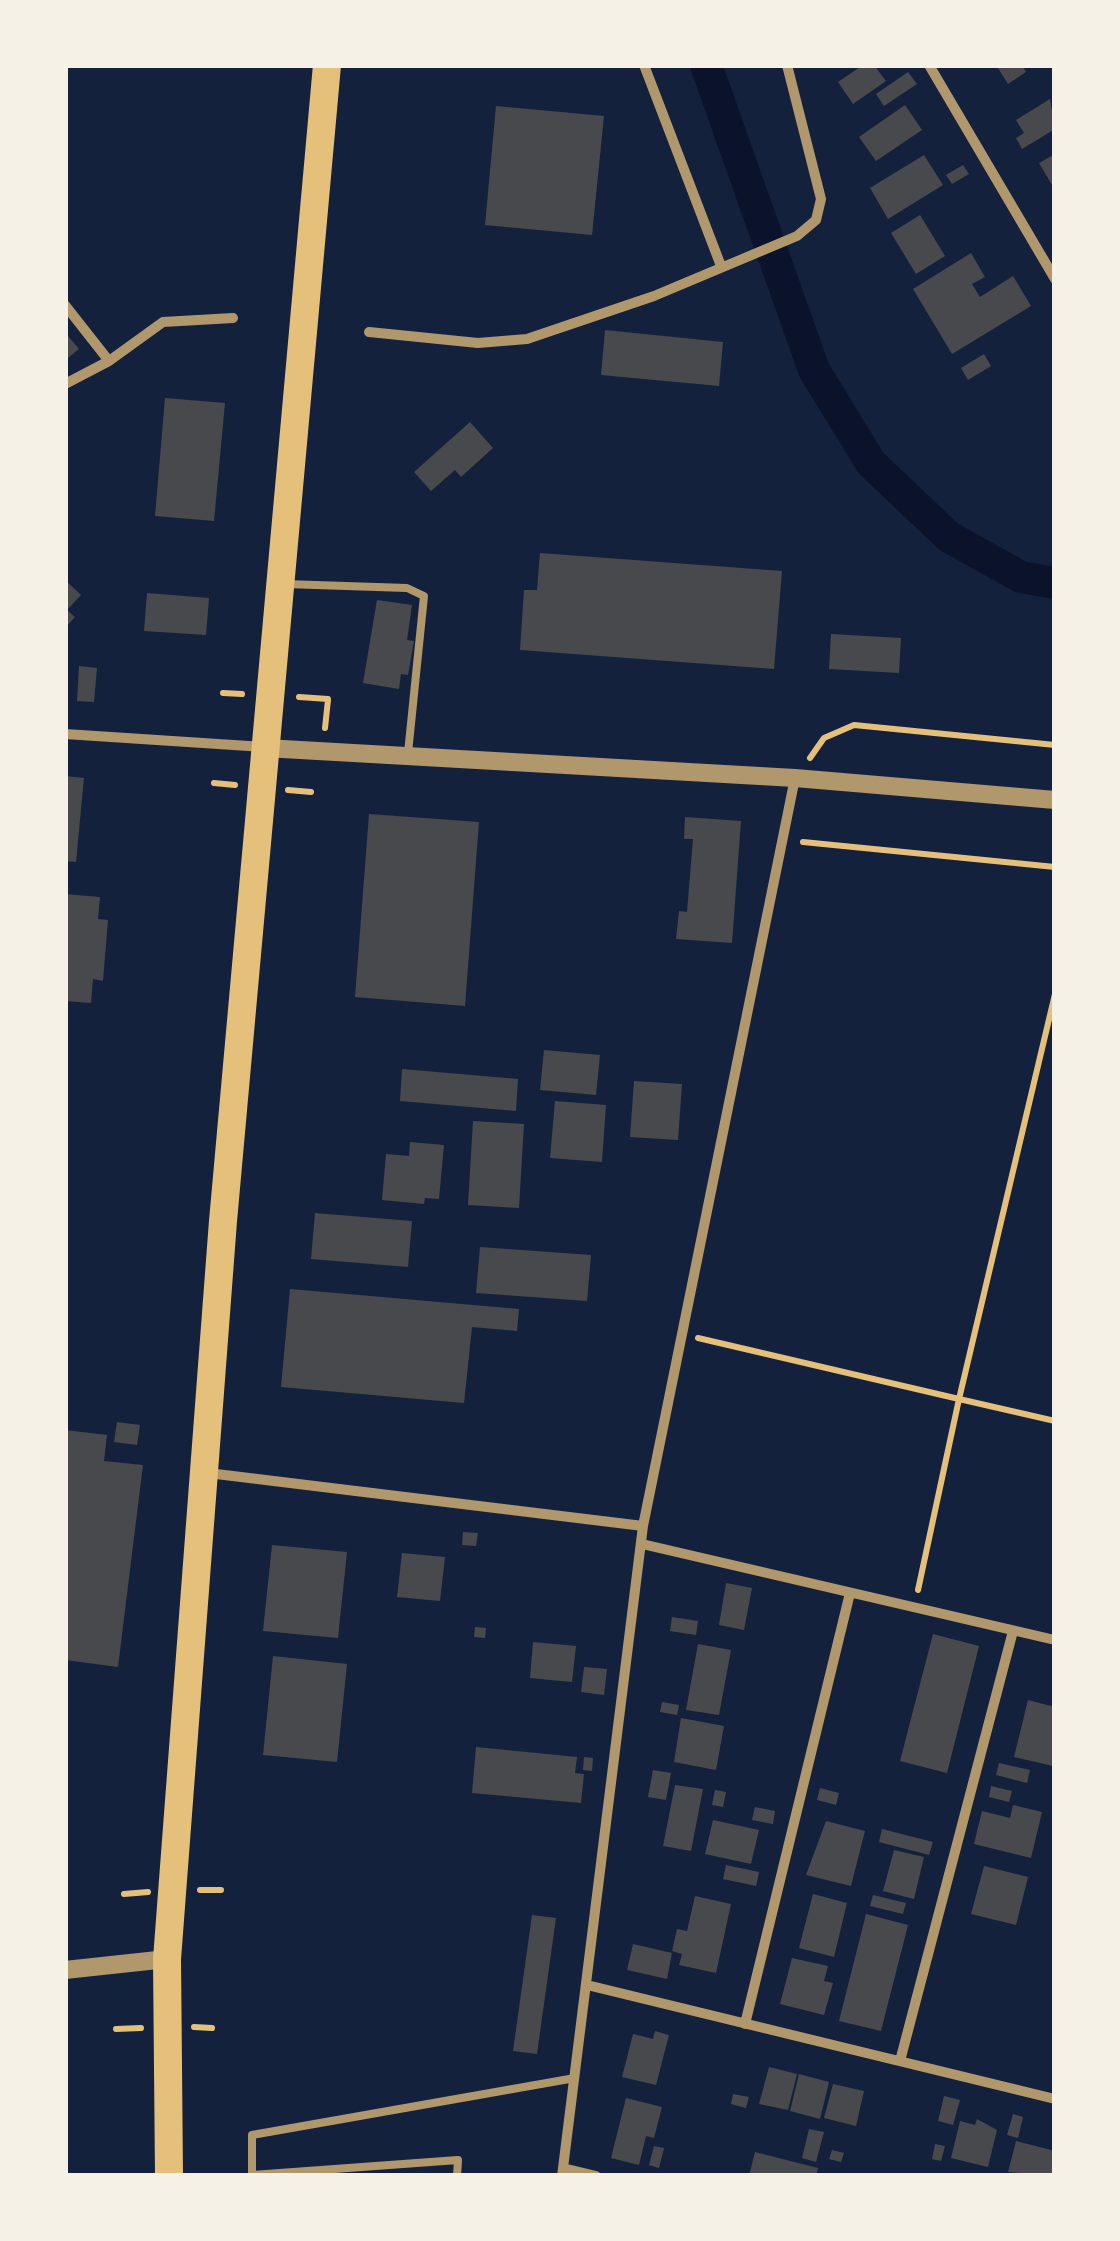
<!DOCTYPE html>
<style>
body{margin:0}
#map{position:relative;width:1120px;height:2241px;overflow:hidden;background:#14213d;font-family:Barlow,sans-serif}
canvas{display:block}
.frame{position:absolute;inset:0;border:68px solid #f6f1e7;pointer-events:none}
</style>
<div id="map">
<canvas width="1120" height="2241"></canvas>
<div class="frame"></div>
</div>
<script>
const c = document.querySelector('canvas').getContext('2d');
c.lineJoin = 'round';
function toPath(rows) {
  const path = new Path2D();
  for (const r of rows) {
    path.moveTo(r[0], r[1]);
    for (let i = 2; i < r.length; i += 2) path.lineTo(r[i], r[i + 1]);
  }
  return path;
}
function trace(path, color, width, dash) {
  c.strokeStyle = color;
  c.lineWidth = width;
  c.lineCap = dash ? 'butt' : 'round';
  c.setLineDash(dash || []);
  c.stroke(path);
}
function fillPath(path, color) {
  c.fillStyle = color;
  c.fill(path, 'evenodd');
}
trace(toPath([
 [706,65,814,370,871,463,949,537,1021,577,1055,583]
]), '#0b132b', 32);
fillPath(toPath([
 [863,65,874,65,886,81,853,104,838,82],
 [996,65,1022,65,1026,72,1008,84],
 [908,72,917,84,884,106,876,94],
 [1050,99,1055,129,1022,149,1016,138,1024,133,1016,120],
 [905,105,922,130,876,161,859,137],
 [496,106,604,116,592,235,485,225],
 [1055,154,1055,190,1039,163],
 [924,155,943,185,888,219,870,188],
 [963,165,969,174,952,184,946,175],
 [920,215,945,256,916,274,891,233],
 [971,253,985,277,972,284,980,297,1013,276,1031,306,952,354,913,289],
 [605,330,723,342,719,386,601,375],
 [68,336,79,349,68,358,65,339],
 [984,354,991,366,968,380,961,368],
 [165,398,225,403,214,521,155,516],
 [470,422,493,448,461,477,455,470,431,491,414,472],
 [540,553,782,571,774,669,520,650,524,590,537,590],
 [65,580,81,595,67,610,75,617,65,628],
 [147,593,209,598,206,635,144,631],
 [377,600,412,605,407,640,414,641,408,675,401,674,399,689,363,683],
 [831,634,901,638,899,673,829,669],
 [79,666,97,668,94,702,77,701],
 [65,776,84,778,76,862,65,861],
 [369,814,479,822,465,1006,355,997],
 [685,817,741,821,732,943,676,939,679,911,687,912,693,839,684,839],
 [65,894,100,897,98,919,108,920,103,981,93,979,91,1003,65,1001],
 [544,1050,600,1055,596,1095,540,1090],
 [402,1069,518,1079,516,1111,400,1101],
 [634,1081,682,1084,678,1140,630,1137],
 [555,1101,606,1105,602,1162,550,1158],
 [473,1121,524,1124,519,1208,468,1205],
 [410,1142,444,1145,439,1199,425,1198,424,1204,382,1200,386,1154,409,1156],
 [315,1213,412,1221,408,1267,311,1259],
 [480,1247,591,1255,587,1301,476,1293],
 [290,1289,519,1309,517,1331,472,1327,464,1403,281,1387],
 [117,1422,140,1425,137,1445,114,1442],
 [65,1430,107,1435,104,1461,143,1465,118,1667,65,1660],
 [463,1532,478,1533,476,1546,462,1545],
 [272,1545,347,1552,338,1638,263,1631],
 [402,1553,445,1557,440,1601,397,1597],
 [726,1583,752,1588,744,1630,719,1625],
 [672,1617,698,1621,696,1635,670,1631],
 [475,1627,486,1628,485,1638,474,1637],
 [933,1634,979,1646,947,1773,900,1761],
 [533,1642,576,1646,572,1682,530,1678],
 [698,1644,731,1650,719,1715,686,1710],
 [273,1656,347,1664,337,1762,263,1755],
 [584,1667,607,1669,604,1695,581,1692],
 [1028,1700,1055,1707,1053,1766,1014,1757],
 [662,1702,679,1705,677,1715,660,1712],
 [681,1718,724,1726,716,1770,674,1762],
 [476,1747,577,1757,575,1773,584,1774,581,1803,472,1793],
 [584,1757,593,1758,592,1771,583,1770],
 [999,1763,1030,1770,1027,1783,996,1775],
 [653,1770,671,1773,666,1800,648,1797],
 [675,1785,703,1789,691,1851,663,1846],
 [991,1786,1012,1791,1009,1802,989,1797],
 [820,1788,839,1793,836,1805,817,1800],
 [715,1790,726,1792,723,1807,712,1805],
 [1013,1805,1042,1812,1031,1858,974,1844,982,1811,1010,1818],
 [755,1807,775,1811,773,1824,752,1820],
 [713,1820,759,1830,751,1864,705,1854],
 [826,1821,865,1831,851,1886,806,1875],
 [882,1829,933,1842,929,1855,879,1842],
 [894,1850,924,1857,914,1899,883,1891],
 [726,1865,759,1872,756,1886,723,1879],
 [984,1866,1028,1877,1016,1925,971,1914],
 [813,1894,847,1903,834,1957,799,1948],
 [873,1895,906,1903,903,1914,870,1906],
 [695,1896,731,1904,716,1973,679,1965,682,1954,672,1951,677,1929,687,1931],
 [866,1914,908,1925,881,2031,839,2021],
 [532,1915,556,1918,537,2054,513,2051],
 [633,1944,672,1953,667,1979,627,1970],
 [792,1958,828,1966,824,1981,833,1983,824,2015,780,2004],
 [655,2031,669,2035,656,2085,622,2077,633,2034,653,2039],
 [769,2067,797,2074,788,2110,759,2104],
 [799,2074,829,2082,820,2119,790,2111],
 [833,2084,864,2091,856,2126,824,2118],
 [733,2094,749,2097,746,2108,731,2104],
 [944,2096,960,2100,953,2125,938,2121],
 [626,2098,662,2107,654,2138,646,2136,639,2165,611,2158],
 [1013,2114,1023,2117,1018,2138,1007,2135],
 [977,2119,997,2130,988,2167,951,2158,960,2121,975,2125],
 [809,2129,824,2132,816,2162,802,2158],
 [1016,2141,1055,2151,1055,2176,1008,2172],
 [935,2144,945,2146,941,2161,932,2159],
 [654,2146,664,2148,659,2168,649,2165],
 [832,2150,844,2153,841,2162,829,2159],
 [755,2152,818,2168,816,2176,749,2176]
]), '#48494c');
trace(toPath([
 [223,693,242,694],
 [299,697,328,699],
 [325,728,328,700],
 [810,758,824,738,854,725,1055,745],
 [214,783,235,785],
 [288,790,311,792],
 [803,842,1055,867],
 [698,1338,959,1399,1055,994],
 [918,1590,959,1399,1055,1421],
 [200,1890,221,1890],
 [124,1894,148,1892],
 [194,2027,212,2028],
 [116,2029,141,2028]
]), '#e5c07b', 6);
trace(toPath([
 [285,584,407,588,424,596,408,753],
 [252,2175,458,2160,457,2176],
 [252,2176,252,2135,575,2078]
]), '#b1986c', 8);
trace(toPath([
 [644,65,721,266],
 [929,65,1055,279],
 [65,305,109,361,163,322,233,318],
 [369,332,478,343,527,339,654,296,797,236,816,220,821,199,787,65],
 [65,384,109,361],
 [65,734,264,747],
 [208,1473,643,1526],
 [642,1544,1055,1640],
 [587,1985,1055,2099],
 [745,2024,850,1593],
 [900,2061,1013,1631],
 [563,2168,596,2176],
 [562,2176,643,1526,795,778]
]), '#b1986c', 10);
trace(toPath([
 [265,748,795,778,1055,800],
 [65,1970,167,1959]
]), '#b1986c', 18);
trace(toPath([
 [169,2176,167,1959,223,1221,327,65]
]), '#e5c07b', 28);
</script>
